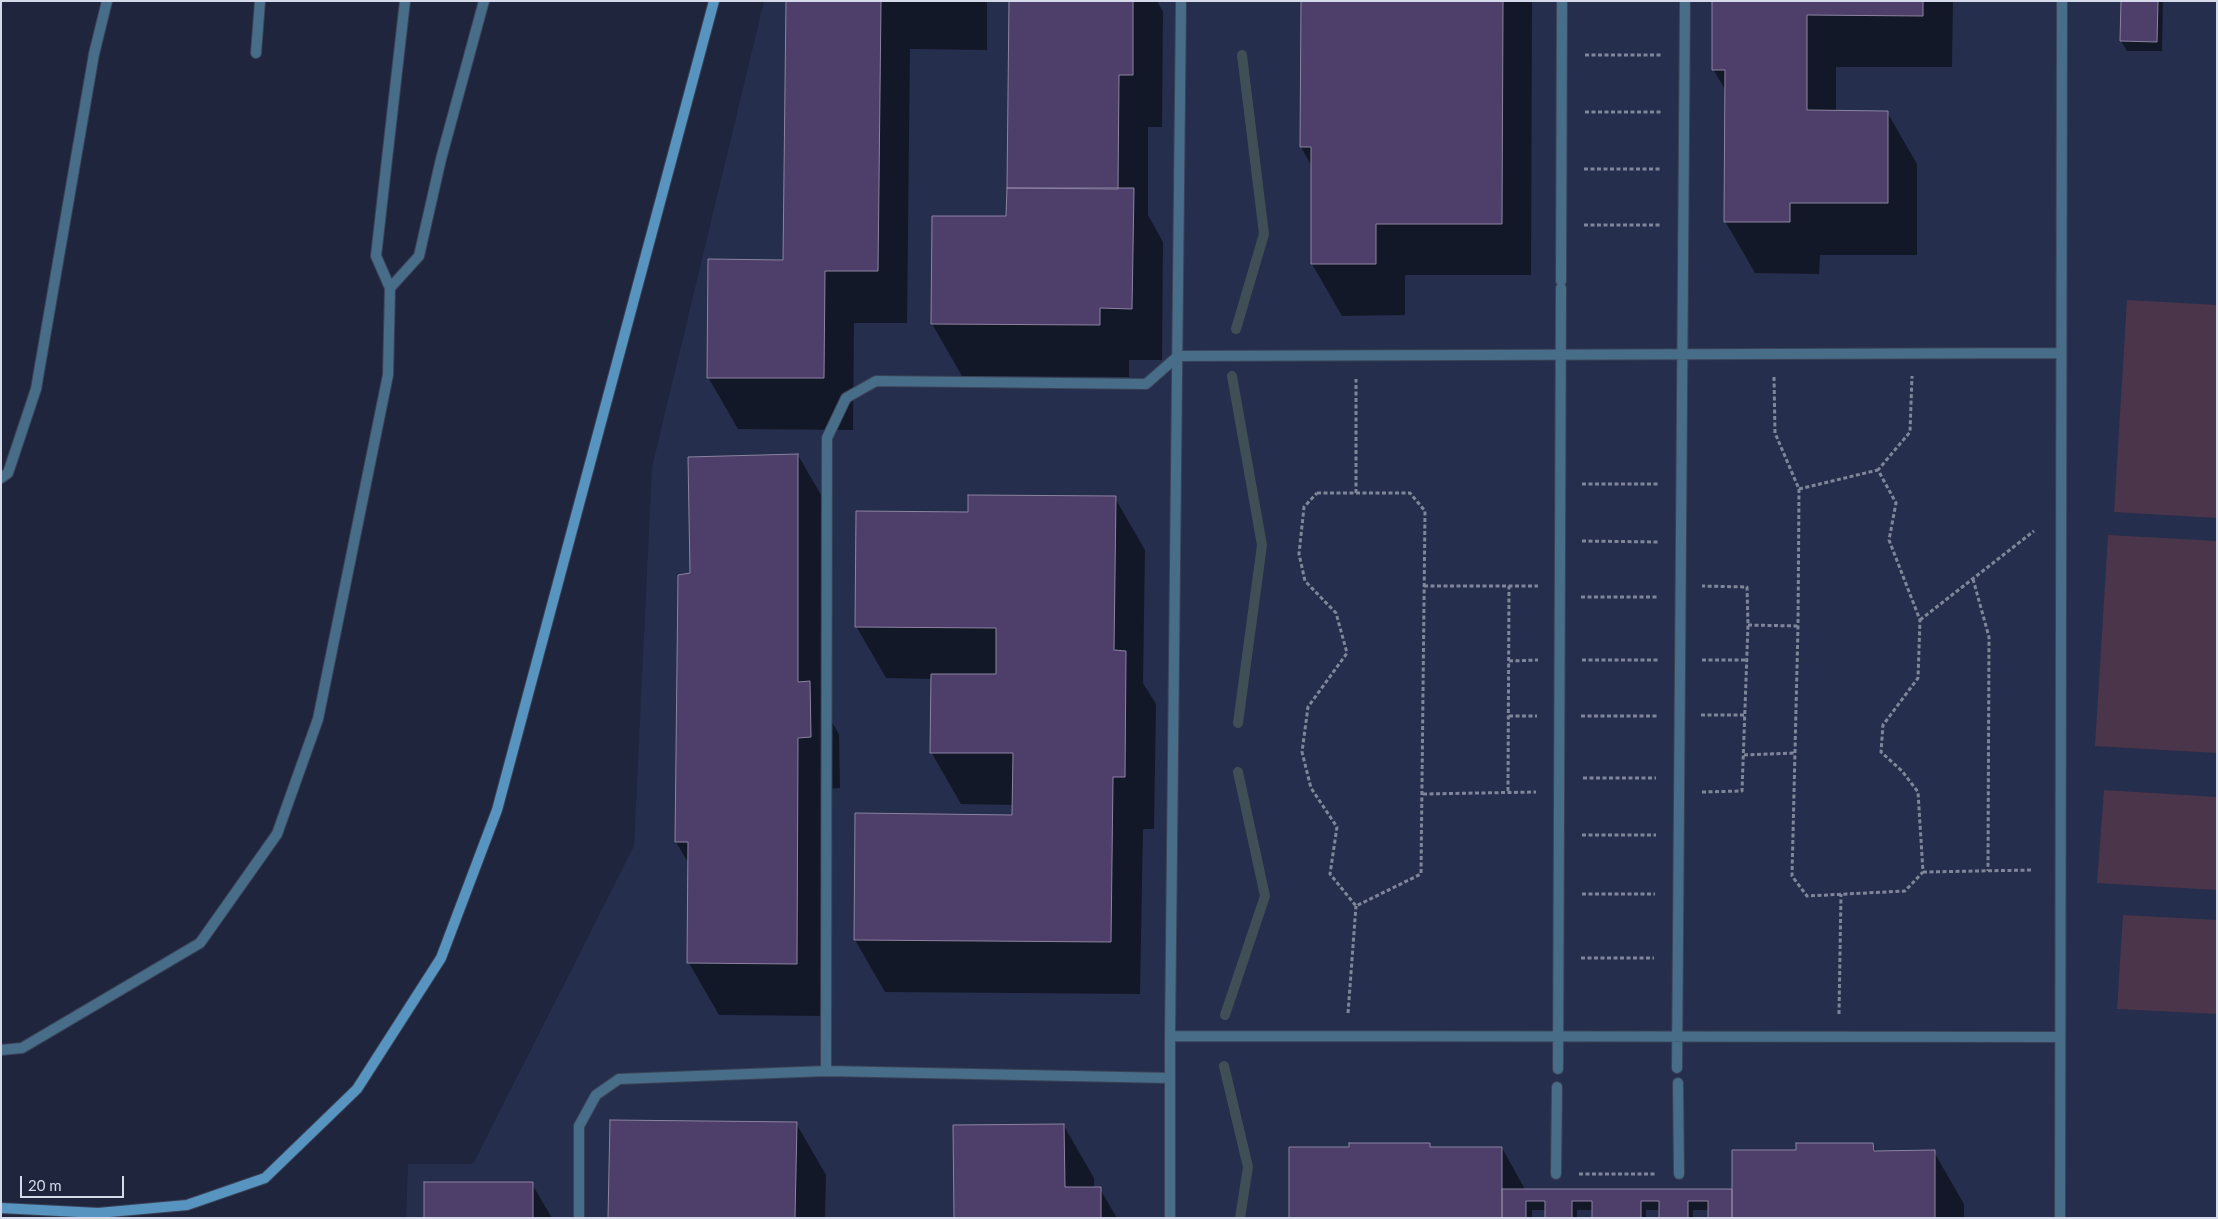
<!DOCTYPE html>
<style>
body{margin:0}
#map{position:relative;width:2218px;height:1219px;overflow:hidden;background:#1e253c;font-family:Lato,sans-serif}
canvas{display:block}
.frame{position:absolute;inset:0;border:2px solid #d4daea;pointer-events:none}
.scale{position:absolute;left:20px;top:1176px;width:104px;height:22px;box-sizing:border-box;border:2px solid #d4daea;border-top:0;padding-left:6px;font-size:15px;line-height:18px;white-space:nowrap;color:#d4daea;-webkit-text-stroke:4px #1e253c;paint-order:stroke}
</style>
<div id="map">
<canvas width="2218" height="1219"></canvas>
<div class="frame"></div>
<div class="scale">20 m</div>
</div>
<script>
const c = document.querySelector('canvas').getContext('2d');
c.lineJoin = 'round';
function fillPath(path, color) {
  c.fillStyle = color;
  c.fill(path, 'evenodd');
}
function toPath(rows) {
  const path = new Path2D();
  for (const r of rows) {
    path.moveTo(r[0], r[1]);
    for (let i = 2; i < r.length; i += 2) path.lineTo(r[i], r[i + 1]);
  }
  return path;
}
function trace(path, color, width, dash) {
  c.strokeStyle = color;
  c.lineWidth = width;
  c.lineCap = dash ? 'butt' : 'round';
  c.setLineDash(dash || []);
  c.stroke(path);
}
fillPath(toPath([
 [764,1,2217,1,2217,1218,406,1218,408,1164,473,1164,634,846,652,467]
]), '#252e4c');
fillPath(toPath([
 [2127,300,2217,305,2217,518,2114,512],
 [2108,535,2217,541,2217,753,2095,746],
 [2104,790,2217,797,2217,890,2097,883],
 [2123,915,2217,920,2217,1014,2117,1009]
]), '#4b354a');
fillPath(toPath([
 [787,1,987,1,987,50,910,49,907,323,854,323,853,430,738,429,708,377,784,261],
 [1010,1,1157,1,1163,12,1162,127,1148,127,1148,215,1163,242,1162,360,1129,360,1129,377,962,376,932,324,1008,218],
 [1302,1,1532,1,1531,275,1405,275,1405,315,1342,316,1312,264,1312,167,1301,147],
 [1714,1,1953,1,1952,67,1836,67,1836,112,1887,112,1917,164,1917,255,1820,255,1819,274,1755,273,1725,221,1726,91,1713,69],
 [2122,1,2163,1,2162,51,2127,51,2121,41],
 [798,455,828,507,827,714,839,734,840,788,827,789,827,1016,719,1015,689,963,689,864,676,842,691,574],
 [1115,498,1145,550,1143,683,1156,704,1154,829,1143,829,1140,994,885,992,855,940,1013,816,1013,805,961,804,931,752,932,679,886,678,856,626,969,513],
 [796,1123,826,1175,825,1218,609,1218],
 [1064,1126,1094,1178,1094,1189,1100,1189,1117,1218,956,1218],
 [1429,1144,1431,1148,1502,1148,1526,1191,1733,1191,1797,1151,1873,1144,1877,1152,1934,1152,1964,1204,1964,1218,1709,1218,1709,1210,1693,1210,1693,1218,1660,1218,1660,1210,1646,1210,1646,1218,1593,1218,1593,1210,1577,1210,1577,1218,1546,1218,1546,1210,1532,1210,1532,1218,1290,1218,1350,1148],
 [532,1184,552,1218,425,1218]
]), '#0007');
trace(toPath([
 [1236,329,1264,234,1242,55],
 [1232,376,1262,545,1238,723],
 [1225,1015,1265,896,1238,772],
 [1224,1066,1248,1167,1240,1218]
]), '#404e56', 10);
const building = toPath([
 [786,1,881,1,878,271,825,271,824,378,707,378,708,259,783,260,786,1],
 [1009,1,1133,1,1133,75,1119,75,1118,189,1007,188,1009,1],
 [1301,1,1503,1,1502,224,1376,224,1376,264,1311,264,1311,147,1300,147,1301,1],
 [1712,1,1923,1,1923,16,1807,15,1807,110,1888,111,1888,203,1790,203,1790,222,1724,222,1725,70,1712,70,1712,1],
 [2121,1,2158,1,2157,42,2120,41,2121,1],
 [1007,188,1134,188,1132,309,1100,308,1100,325,931,324,932,216,1006,216,1007,188],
 [798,454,798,682,810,681,811,737,798,738,797,964,687,963,688,842,675,842,678,575,690,573,688,457,798,454],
 [968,495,1116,496,1114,650,1126,651,1125,777,1113,777,1111,942,854,940,855,813,1012,815,1013,753,930,753,931,674,996,674,996,628,855,627,856,511,968,512,968,495],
 [610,1120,797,1122,795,1218,608,1218,610,1120],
 [1064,1124,1065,1187,1101,1187,1101,1218,954,1218,953,1125,1064,1124],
 [1349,1143,1430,1143,1430,1147,1502,1147,1502,1218,1289,1218,1289,1147,1349,1147,1349,1143],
 [1796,1143,1873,1143,1874,1151,1935,1150,1935,1218,1732,1218,1732,1150,1796,1150,1796,1143],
 [424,1182,533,1182,533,1218,424,1218,424,1182],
 [1502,1189,1732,1189,1732,1218,1708,1218,1708,1201,1688,1201,1688,1218,1659,1218,1659,1201,1641,1201,1641,1218,1592,1218,1592,1201,1572,1201,1572,1218,1545,1218,1545,1201,1526,1201,1526,1218,1502,1218,1502,1189]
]);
fillPath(building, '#4d3e6a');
trace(building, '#8c83a1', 1);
const street = toPath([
 [256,53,260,1],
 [1561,281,1562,1],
 [390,288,419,256,441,159,484,1],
 [1,478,8,473,36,389,94,54,107,1],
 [1170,1036,2059,1037],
 [1,1050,22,1048,200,943,277,834,318,719,388,375,390,288,376,256,405,1],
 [1677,1068,1685,1],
 [1558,1069,1561,288],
 [826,1071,827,438,846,398,876,381,1146,384,1178,356,2061,353],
 [1678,1083,1679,1174],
 [1556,1174,1557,1087],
 [579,1218,579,1126,596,1095,619,1079,826,1071,1170,1078],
 [1170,1218,1170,1036,1181,1],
 [2060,1218,2062,1]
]);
const secondary = toPath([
 [1,1208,98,1213,187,1205,265,1178,357,1089,441,958,497,810,714,1]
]);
trace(street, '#3b4258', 12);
trace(secondary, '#3b4258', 12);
trace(toPath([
 [1585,55,1661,55],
 [1585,112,1661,112],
 [1584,169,1661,169],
 [1584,225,1661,225],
 [1774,377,1775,433,1799,489,1798,626,1792,876,1807,896,1905,891,1923,872,1918,792,1902,771,1881,752,1883,725,1918,678,1920,620,1889,540,1896,503,1878,470,1910,432,1912,376],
 [1582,484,1659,484],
 [1799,489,1878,470],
 [1317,493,1410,493,1425,511,1421,874,1356,906,1330,874,1337,827,1311,788,1302,752,1308,707,1347,653,1336,613,1305,581,1299,554,1304,507,1317,493],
 [1356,493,1356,379],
 [1582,541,1658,542],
 [1973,579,1989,637,1988,871],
 [1424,586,1538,586],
 [1581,597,1658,597],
 [1920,620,2034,531],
 [1748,625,1798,626],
 [1582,660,1658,660],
 [1702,660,1746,660],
 [1509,661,1538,660],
 [1701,715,1745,715],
 [1509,716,1537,716],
 [1581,716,1657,716],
 [1744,755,1796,753],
 [1583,778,1656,778],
 [1508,791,1509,586],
 [1702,792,1742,791,1748,625,1747,587,1702,586],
 [1423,794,1536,792],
 [1582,835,1656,835],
 [1923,872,2032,870],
 [1582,894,1655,894],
 [1581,958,1654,958],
 [1348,1013,1356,906],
 [1839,1014,1841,894],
 [1579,1174,1656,1174]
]), '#808699', 3, [4, 2.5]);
trace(street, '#486d88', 10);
trace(secondary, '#5795c0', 10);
</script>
